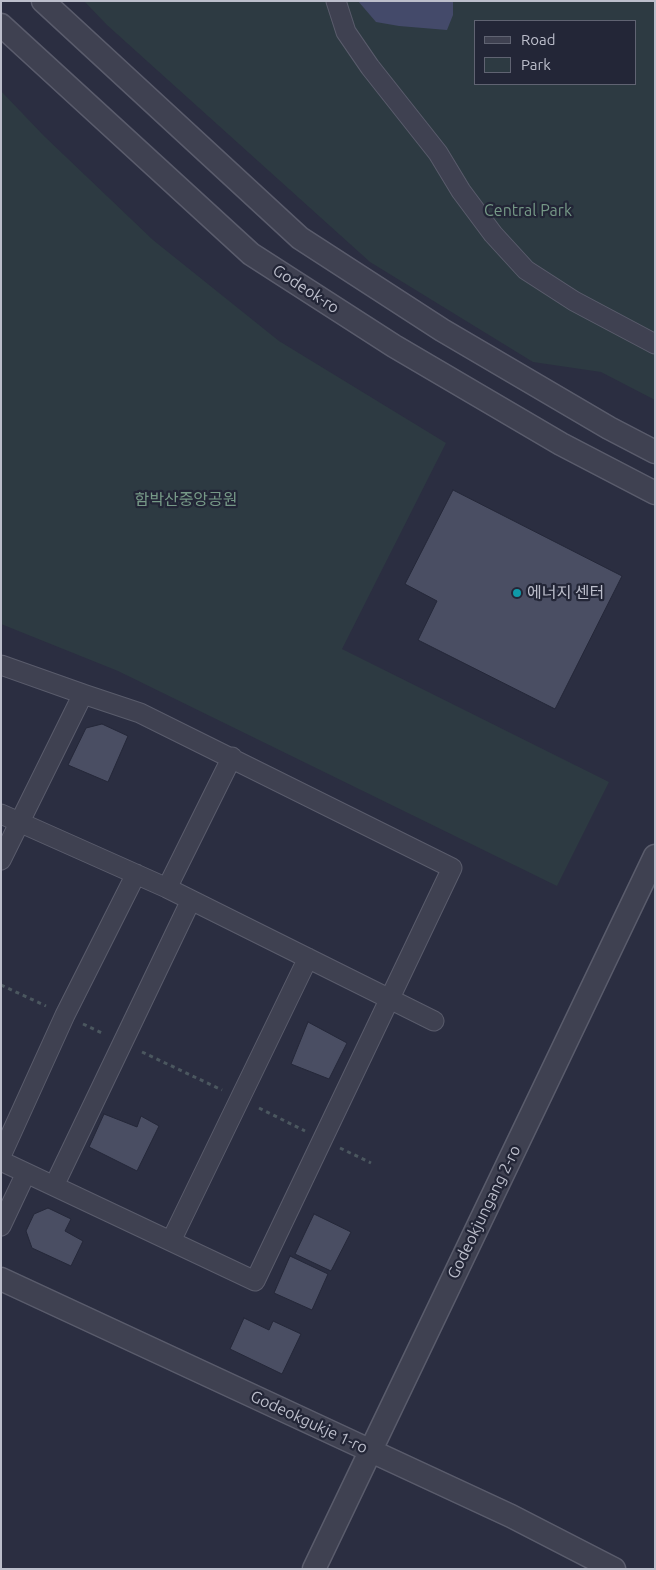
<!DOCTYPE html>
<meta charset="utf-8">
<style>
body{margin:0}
#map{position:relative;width:656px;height:1570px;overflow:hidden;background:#2b2e41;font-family:Ubuntu,sans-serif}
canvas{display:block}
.frame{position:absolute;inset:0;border:2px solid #bcbecb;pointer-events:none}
.legend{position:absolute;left:474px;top:20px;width:162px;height:65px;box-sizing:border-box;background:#232637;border:1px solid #606372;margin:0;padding:6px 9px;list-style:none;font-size:15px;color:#bcbecb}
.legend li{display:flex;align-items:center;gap:10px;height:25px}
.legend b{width:25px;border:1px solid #606372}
</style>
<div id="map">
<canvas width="656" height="1570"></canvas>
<div class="frame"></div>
<ul class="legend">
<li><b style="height:6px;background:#3f4151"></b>Road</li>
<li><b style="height:14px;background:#2d3a42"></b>Park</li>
</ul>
</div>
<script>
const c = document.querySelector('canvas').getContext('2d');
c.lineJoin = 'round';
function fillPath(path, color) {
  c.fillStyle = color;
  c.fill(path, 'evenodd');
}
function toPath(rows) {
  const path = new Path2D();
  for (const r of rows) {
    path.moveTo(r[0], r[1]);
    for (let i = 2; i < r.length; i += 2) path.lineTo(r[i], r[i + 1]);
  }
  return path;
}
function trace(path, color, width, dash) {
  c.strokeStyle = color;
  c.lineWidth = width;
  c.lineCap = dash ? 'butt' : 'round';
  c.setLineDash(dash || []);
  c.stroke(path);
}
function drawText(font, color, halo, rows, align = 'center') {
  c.font = font + ' Ubuntu,"Noto Sans KR",sans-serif';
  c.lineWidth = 4.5;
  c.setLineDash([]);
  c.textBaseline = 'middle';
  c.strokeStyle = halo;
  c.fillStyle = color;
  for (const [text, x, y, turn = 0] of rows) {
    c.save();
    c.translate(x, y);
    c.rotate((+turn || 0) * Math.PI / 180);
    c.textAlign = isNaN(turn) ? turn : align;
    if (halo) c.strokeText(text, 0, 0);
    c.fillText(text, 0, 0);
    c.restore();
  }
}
fillPath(toPath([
 [84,1,655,1,655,400,601,372,533,362,370,262,107,25],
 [475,21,635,21,635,84,475,84],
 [1,91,44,136,153,240,279,341,446,443,342,649,609,782,557,886,118,671,1,624]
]), '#2d3a42');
fillPath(toPath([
 [358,1,453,1,453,15,447,30,399,26,376,22]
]), '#444a6a');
const building = toPath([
 [453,490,622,576,555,709,418,640,437,601,405,584,453,490],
 [102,724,128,736,108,782,68,765,86,728,102,724],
 [308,1022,347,1043,329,1079,291,1064,308,1022],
 [104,1114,137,1127,141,1116,159,1126,137,1171,89,1147,104,1114],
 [48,1208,71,1219,65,1231,83,1241,71,1266,32,1248,26,1231,34,1214,48,1208],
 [314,1214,351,1232,331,1271,295,1254,314,1214],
 [290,1256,328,1274,312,1310,274,1293,290,1256],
 [244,1318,269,1330,273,1321,301,1334,282,1374,230,1349,244,1318]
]);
fillPath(building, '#4a4e63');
trace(building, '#252839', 1);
const minor = toPath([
 [336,1,346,32,370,67,438,153,461,191,493,234,526,270,574,301,655,344],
 [1,665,83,694],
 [1,814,167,888,434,1021],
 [1,860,83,694,140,713,452,868,255,1281,1,1161],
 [167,888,232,757],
 [1,1156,65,1015,136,874],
 [54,1186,191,900],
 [1,1226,26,1173],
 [171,1241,308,958]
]);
const tertiary = toPath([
 [43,1,300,238,442,330,609,428,655,452],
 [1,25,251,254,394,346,561,444,655,493],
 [1,1279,511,1516,614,1569],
 [314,1569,655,856]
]);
trace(minor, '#5a5c6c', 21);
trace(tertiary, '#5a5c6c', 25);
trace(toPath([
 [1,985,46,1006],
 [83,1024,104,1034],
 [142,1052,222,1090],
 [259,1108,305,1131],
 [340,1148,371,1163]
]), '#4b575f', 3, [4, 4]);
trace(minor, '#3f4151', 19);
trace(tertiary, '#3f4151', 22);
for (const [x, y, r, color] of [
 [517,593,5,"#0f9aa8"]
]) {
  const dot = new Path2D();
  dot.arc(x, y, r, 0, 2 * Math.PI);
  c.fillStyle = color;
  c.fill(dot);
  trace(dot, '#232637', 2);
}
drawText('16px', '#769987', '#232637', [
 ["Central Park",528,211],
 ["함박산중앙공원",186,500]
]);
drawText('16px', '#bcbecb', '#232637', [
 ["Godeok-ro",306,289,33],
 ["Godeokjungang 2-ro",484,1212,-64],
 ["Godeokgukje 1-ro",309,1422,25]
]);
drawText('16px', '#bcbecb', '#232637', [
 ["에너지 센터",527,593]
], 'left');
</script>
